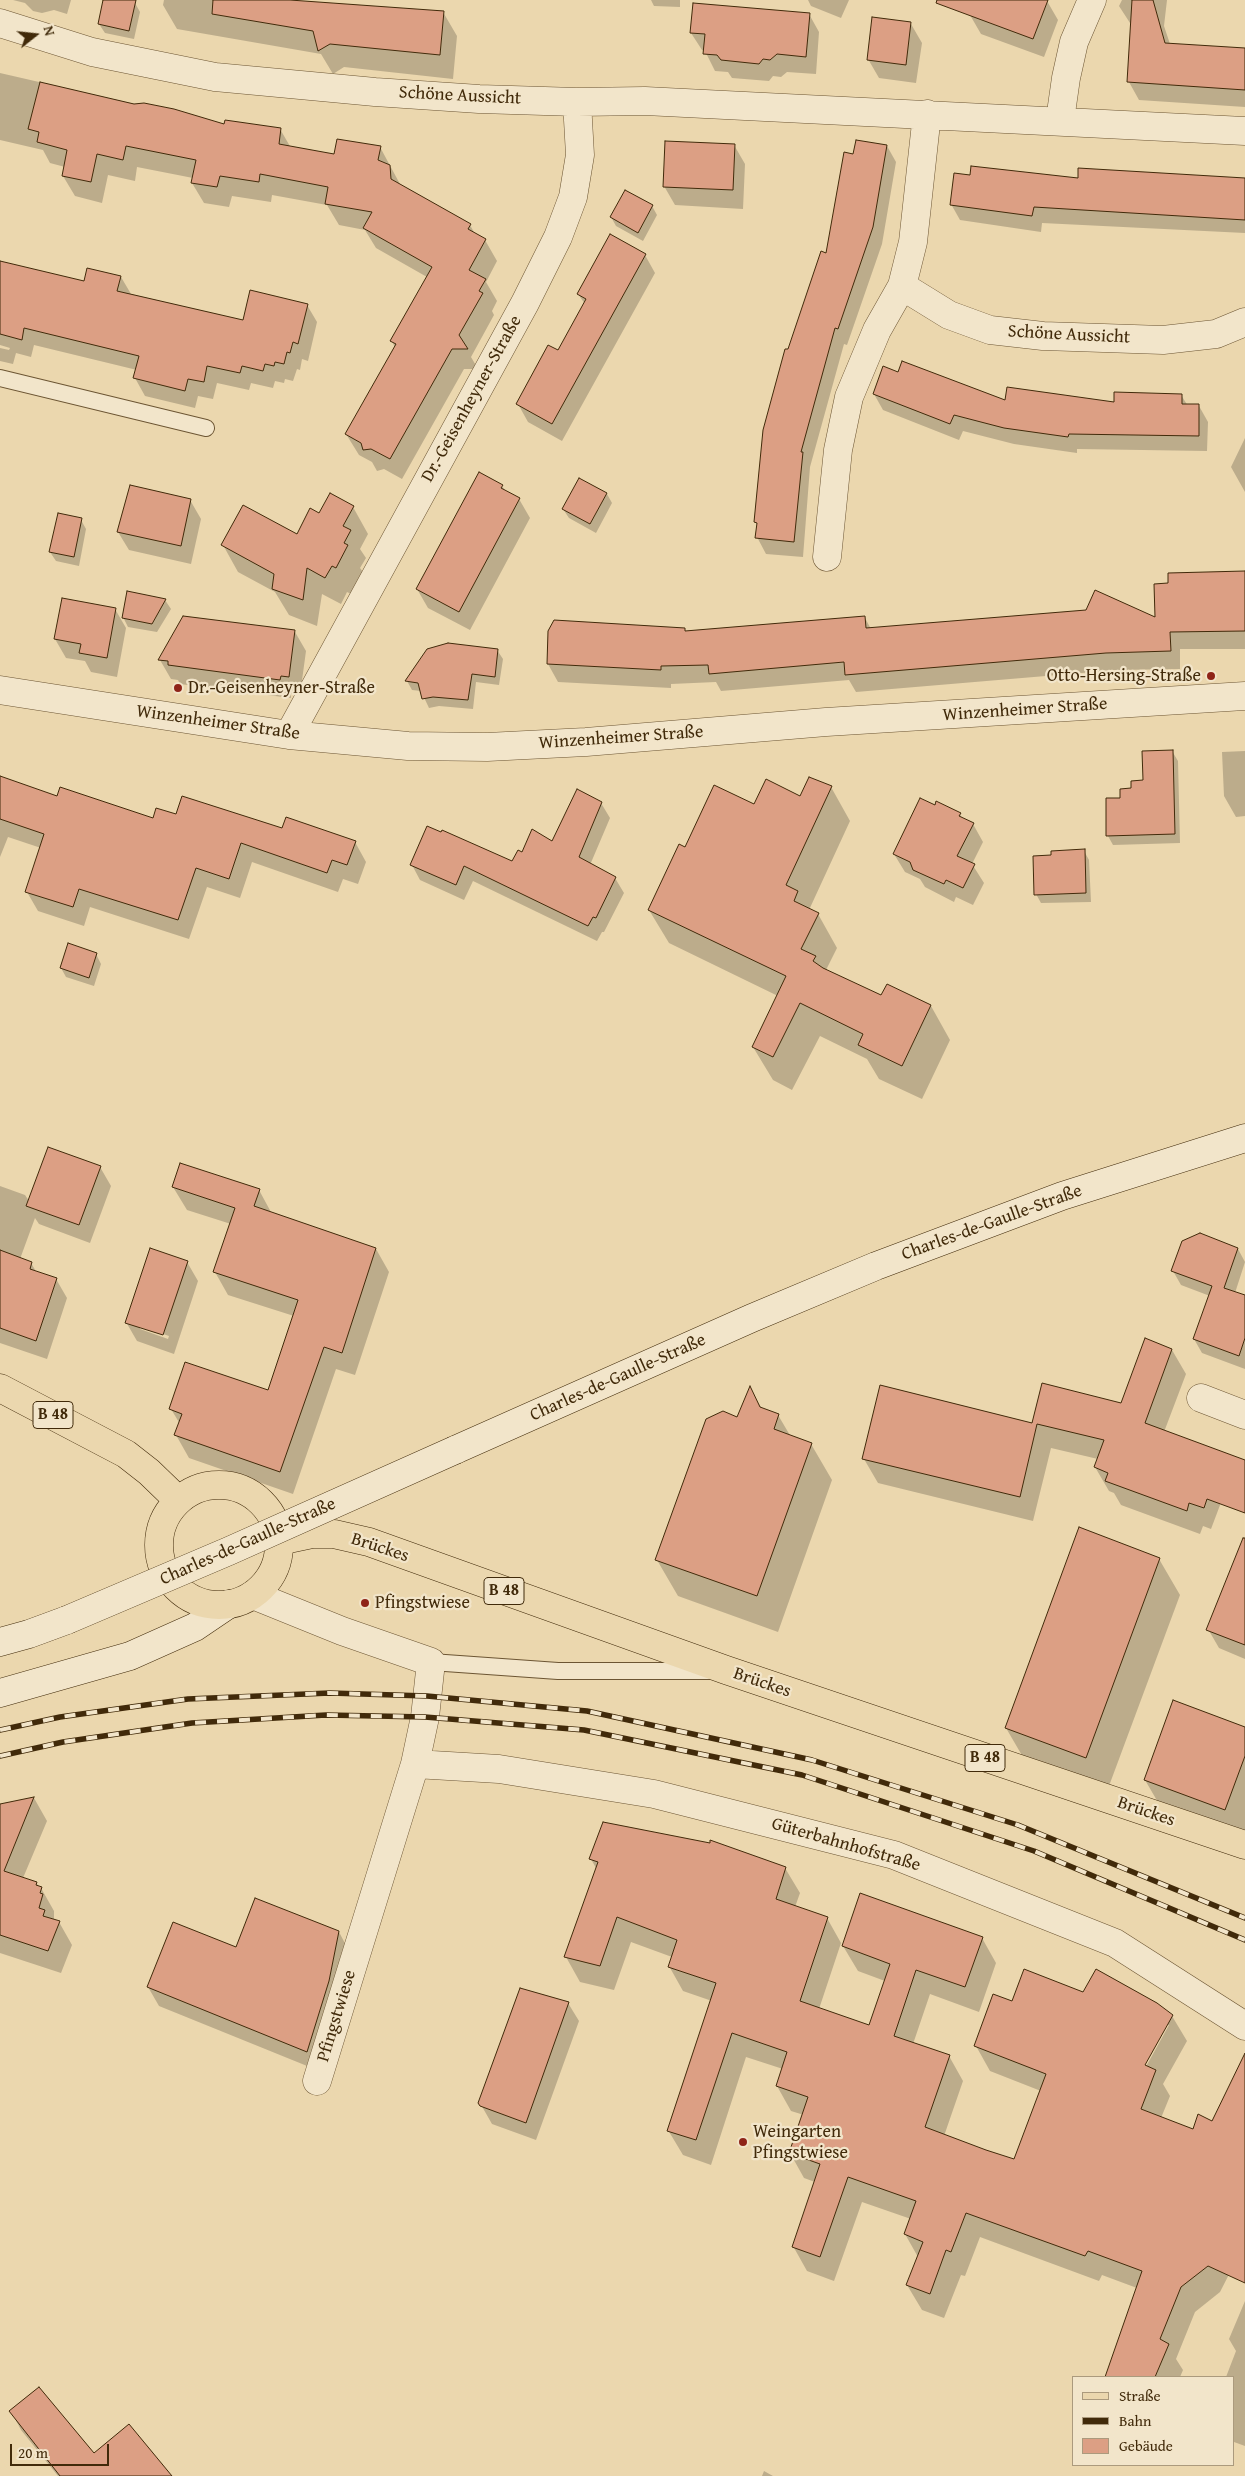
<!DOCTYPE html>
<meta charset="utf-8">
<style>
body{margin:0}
#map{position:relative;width:1245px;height:2476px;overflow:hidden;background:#ebd7ae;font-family:"Gentium Book Plus",serif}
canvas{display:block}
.legend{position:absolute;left:1072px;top:2376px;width:162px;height:90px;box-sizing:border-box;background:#f2e5ca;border:1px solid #ab9a7d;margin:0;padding:6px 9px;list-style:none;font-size:15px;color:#412a0a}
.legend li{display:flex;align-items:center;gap:10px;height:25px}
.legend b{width:25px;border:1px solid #ab9a7d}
.north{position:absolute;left:10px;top:10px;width:50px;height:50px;-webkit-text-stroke:4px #f2e5ca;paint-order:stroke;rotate:74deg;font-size:14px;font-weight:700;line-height:20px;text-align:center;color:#412a0a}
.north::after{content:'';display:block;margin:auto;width:18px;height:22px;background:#412a0a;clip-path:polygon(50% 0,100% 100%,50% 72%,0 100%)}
.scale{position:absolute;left:10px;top:2444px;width:99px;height:22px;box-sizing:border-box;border:2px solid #412a0a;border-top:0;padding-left:6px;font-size:15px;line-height:18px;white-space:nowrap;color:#412a0a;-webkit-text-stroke:4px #f2e5ca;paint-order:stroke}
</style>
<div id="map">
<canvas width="1245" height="2476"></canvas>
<ul class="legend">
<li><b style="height:6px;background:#ebd7ae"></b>Straße</li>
<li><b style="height:6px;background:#412a0a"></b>Bahn</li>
<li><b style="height:14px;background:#dc9f84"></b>Gebäude</li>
</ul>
<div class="north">N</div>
<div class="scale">20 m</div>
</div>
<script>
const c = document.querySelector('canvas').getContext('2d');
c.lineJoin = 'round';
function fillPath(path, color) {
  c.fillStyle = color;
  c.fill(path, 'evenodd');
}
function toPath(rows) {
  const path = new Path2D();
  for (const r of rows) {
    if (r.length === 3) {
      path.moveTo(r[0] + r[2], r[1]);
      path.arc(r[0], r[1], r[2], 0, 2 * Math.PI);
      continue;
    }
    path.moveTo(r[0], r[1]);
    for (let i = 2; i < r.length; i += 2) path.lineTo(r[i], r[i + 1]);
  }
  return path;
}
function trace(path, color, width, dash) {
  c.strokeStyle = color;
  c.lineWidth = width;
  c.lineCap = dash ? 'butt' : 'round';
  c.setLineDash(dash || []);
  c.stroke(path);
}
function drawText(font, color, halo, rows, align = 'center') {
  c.font = font + ' "Gentium Book Plus",serif';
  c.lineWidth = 4.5;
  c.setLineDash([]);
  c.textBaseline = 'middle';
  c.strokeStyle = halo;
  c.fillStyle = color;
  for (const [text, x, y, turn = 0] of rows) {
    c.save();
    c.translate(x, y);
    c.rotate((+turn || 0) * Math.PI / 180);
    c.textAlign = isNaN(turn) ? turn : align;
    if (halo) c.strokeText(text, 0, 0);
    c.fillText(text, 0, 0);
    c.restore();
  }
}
fillPath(toPath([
 [13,0,71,0,67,14,54,10,42,13,33,11,25,3],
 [105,0,135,3,140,12,134,39,105,33,99,24],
 [164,0,296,0,296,2,443,12,457,36,453,79,344,67,333,74,321,54,177,29,163,5],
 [651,0,680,0,680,7,654,6],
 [808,0,849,0,841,18,811,6],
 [976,0,1047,1,1058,20,1044,57,981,34,970,15],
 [1122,0,1167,0,1164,26,1170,44,1245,49,1245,107,1139,100,1129,82,1132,23,1130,23,1119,6],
 [809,14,819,32,816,74,787,72,781,77,773,76,769,81,732,78,728,72,715,71,705,51,702,50,691,33],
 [911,24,922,43,916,83,879,78,868,59],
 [0,73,226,125,280,129,291,148,335,156,380,147,401,186,470,225,475,234,485,240,497,261,486,282,497,301,492,311,494,315,471,357,478,369,464,369,402,479,384,469,377,471,372,462,359,455,346,434,395,348,392,341,427,277,376,248,365,230,339,225,327,205,272,195,271,202,232,196,229,207,204,203,192,183,193,178,137,167,135,181,108,175,102,203,75,196,63,176,65,167,50,163,43,150,0,140],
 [734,145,745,164,743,209,675,205,664,186],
 [887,146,896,162,882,244,847,345,844,344,810,467,803,557,766,554,757,537,758,526,756,522,789,351,827,254],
 [1079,179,1245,179,1245,233,1042,223,1041,232,960,220,951,204],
 [652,206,657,215,643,241,616,226,611,217],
 [645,255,655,273,562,441,528,422,518,404,559,352,585,304,578,294],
 [0,262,85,283,121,277,131,294,244,321,307,305,317,322,308,361,302,359,300,370,297,369,293,381,285,379,284,383,275,381,273,388,251,383,249,390,217,383,213,399,198,396,195,408,145,396,135,378,137,370,34,345,31,357,16,353,13,364,0,361,0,348,9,350,10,348,0,345],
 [898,374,1006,402,1115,403,1181,395,1188,406,1199,406,1208,422,1207,451,1077,449,1077,453,1014,444,963,431,959,440,883,410,874,394],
 [1245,438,1245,492,1231,467],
 [580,480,607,494,612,503,596,533,569,518,563,509],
 [502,486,506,492,519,499,530,518,470,630,428,608,417,589],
 [190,500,201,519,191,564,129,550,118,532],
 [353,507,368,534,360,549,366,558,360,568,363,572,351,594,347,592,341,604,322,594,317,626,289,615,275,592,238,572,223,545,297,536,320,515],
 [81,520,86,529,79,566,56,561,50,552],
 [1245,572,1245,649,1180,649,1180,669,1117,670,856,692,849,680,721,691,716,682,671,684,671,688,558,682,548,664,684,629,686,632,865,618,871,629,1156,619],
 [165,600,171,609,157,632,128,627,123,617],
 [115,609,126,628,117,677,91,672,85,661,66,658,55,639],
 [295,632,306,651,300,695,291,694,291,698,180,684,178,680,171,679,160,660],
 [427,650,497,650,503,659,499,685,476,682,473,709,439,706,429,708,421,691,412,690,407,681],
 [1172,751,1178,761,1180,843,1113,845,1108,836,1122,799,1144,782],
 [1245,751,1245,816,1236,817,1224,796,1222,752],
 [0,777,58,798,153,820,177,816,283,829,355,842,366,862,358,884,343,879,338,892,252,862,240,898,207,887,189,939,90,907,84,926,38,911,27,892,41,848,8,837,0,857],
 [831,787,850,821,809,910,818,914,837,948,826,970,882,997,887,986,931,1006,950,1040,922,1099,879,1079,867,1059,820,1036,792,1090,773,1080,753,1047,778,996,669,943,649,910,685,849,755,806,800,797],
 [601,803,610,818,590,865,615,878,624,893,604,932,602,932,597,941,473,881,464,900,420,880,412,865,512,863,522,853,553,843],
 [935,806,960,814,963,820,973,824,983,842,972,864,984,883,973,905,956,897,954,902,925,887,920,879,905,872,894,854],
 [1084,851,1089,860,1091,902,1041,903,1036,894,1052,857],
 [96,954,101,964,94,986,66,977,61,968],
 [100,1167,111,1186,90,1243,39,1224,35,1218,20,1259,31,1263,37,1273,56,1279,67,1298,47,1359,0,1343,0,1186,25,1195,29,1201],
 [173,1187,259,1190,272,1214,376,1249,389,1272,355,1375,336,1369,293,1494,189,1458,176,1435,180,1424,171,1409,268,1391,294,1316,228,1295,215,1272,231,1224,187,1210],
 [1238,1249,1245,1262,1235,1293,1245,1297,1245,1369,1202,1353,1194,1339,1210,1296,1181,1285,1173,1271],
 [187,1262,198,1281,174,1354,137,1341,126,1322],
 [140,1326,169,1336,168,1339,140,1329],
 [1172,1350,1186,1374,1164,1432,1231,1476,1211,1529,1203,1526,1200,1534,1121,1505,1114,1493,1109,1491,1095,1467,1098,1459,1051,1448,1033,1521,878,1483,864,1459,1122,1404],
 [750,1388,762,1409,778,1415,791,1437,811,1444,832,1480,778,1632,678,1596,657,1560,737,1419],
 [1159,1559,1180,1595,1106,1794,1027,1764,1006,1728],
 [1245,1571,1245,1659,1219,1648,1208,1629],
 [1245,1728,1245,1846,1166,1816,1145,1780],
 [34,1798,47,1821,23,1878,36,1883,41,1888,54,1911,54,1921,59,1922,72,1945,61,1973,0,1953,0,1806],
 [591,1859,785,1868,800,1893,795,1907,827,1918,841,1943,819,2009,870,2027,885,1981,858,1971,843,1946,982,1938,996,1963,979,2012,930,1994,913,2044,949,2056,963,2081,944,2136,1015,2161,1041,2091,990,2071,976,2046,1013,2002,1084,1993,1172,2016,1187,2041,1163,2084,1170,2096,1161,2118,1194,2130,1213,2122,1245,2085,1245,2243,1220,2292,1195,2312,1176,2359,1183,2370,1180,2377,1106,2377,1137,2288,1102,2275,1099,2281,980,2237,965,2276,961,2275,944,2318,922,2310,907,2285,918,2257,905,2234,911,2219,862,2202,834,2281,807,2271,793,2246,815,2182,804,2178,790,2153,804,2115,791,2111,777,2086,783,2069,746,2057,711,2165,683,2155,668,2130,712,2001,683,1991,669,1966,672,1957,631,1942,614,1990,580,1982,566,1957,597,1870],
 [1166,2025,1169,2025,1143,2072,1141,2070],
 [339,1932,349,1951,317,2070,159,2006,148,1987,236,1948],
 [542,1994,568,2003,579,2021,536,2140,492,2124,480,2103],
 [1245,2301,1245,2446,1234,2442,1234,2377,1226,2377,1236,2351,1229,2339],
 [11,2411,67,2476,58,2476,21,2430],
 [764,2471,773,2476,762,2476]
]), '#0003');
const building = toPath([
 [103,0,136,0,129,31,98,24,103,0],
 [213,0,290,0,444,11,440,55,330,44,318,51,313,31,212,14,213,0],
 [937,0,1048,0,1033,39,936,3,937,0],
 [1132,0,1153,0,1165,43,1245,48,1245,90,1127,82,1132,0],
 [693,3,810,13,806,57,777,54,770,60,763,59,759,64,721,60,717,55,703,54,705,34,690,33,693,3],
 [872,17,911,22,906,65,867,60,872,17],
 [40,82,134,104,144,103,174,109,224,124,225,120,281,128,279,144,334,154,337,139,381,146,378,160,390,165,391,179,471,224,468,229,486,239,469,270,486,279,479,291,483,293,459,335,468,349,452,349,390,459,371,449,363,450,361,443,345,434,396,344,390,341,432,267,363,228,372,212,325,204,328,187,260,174,259,182,220,176,217,187,191,183,196,160,126,146,123,160,97,154,91,182,62,176,67,150,37,142,39,132,28,129,40,82],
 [856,140,887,145,873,227,838,329,835,328,801,452,803,452,794,542,755,538,757,523,754,522,763,430,785,349,788,349,821,251,826,253,844,152,853,154,856,140],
 [665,141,735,144,733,190,663,187,665,141],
 [971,166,1078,178,1078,168,1245,178,1245,220,1034,207,1032,216,950,205,954,173,970,175,971,166],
 [625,190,653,205,638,233,610,217,625,190],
 [610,234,646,254,552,424,516,404,548,345,558,350,586,299,577,294,610,234],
 [0,261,84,281,87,268,121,276,117,291,243,320,250,290,308,304,298,344,293,342,290,353,287,352,284,364,275,362,274,366,265,364,263,371,242,366,240,373,207,366,204,382,188,379,185,391,133,378,139,356,24,328,22,340,0,334,0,261],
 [902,361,1005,400,1007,387,1114,402,1114,392,1182,394,1182,404,1199,404,1199,436,1069,434,1068,437,1004,428,954,415,950,424,873,394,883,366,898,372,902,361],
 [479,472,503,485,501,488,520,498,459,612,416,589,479,472],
 [579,478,607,493,590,524,562,509,579,478],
 [130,485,191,499,181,546,117,532,130,485],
 [330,493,354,506,343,526,351,530,344,543,348,545,336,568,332,566,325,578,307,568,303,600,272,589,274,574,221,545,243,505,297,534,310,508,319,513,330,493],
 [58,513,82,518,74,557,49,552,58,513],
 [1245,571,1245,631,1170,632,1171,651,1106,653,845,675,844,662,709,674,708,665,661,666,661,670,547,664,548,631,554,620,685,628,685,631,865,616,866,628,1086,610,1095,590,1155,617,1154,584,1168,583,1168,573,1245,571],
 [127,591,166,599,152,624,122,618,127,591],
 [62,598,116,608,107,658,79,653,81,644,54,639,62,598],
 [183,616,295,630,289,677,281,676,280,680,168,665,168,661,158,660,183,616],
 [448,643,498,649,495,677,472,674,468,700,433,697,422,699,418,683,405,681,427,649,448,643],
 [1173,750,1175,834,1106,836,1106,798,1120,798,1120,789,1131,788,1131,781,1143,780,1142,751,1173,750],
 [0,776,57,796,60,787,153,818,156,808,176,814,182,796,282,828,286,817,356,841,347,865,332,860,327,873,241,843,229,879,196,868,178,920,79,889,73,907,25,892,44,834,0,819,0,776],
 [809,777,832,786,786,885,798,891,794,901,819,913,801,949,816,956,813,961,823,968,881,995,887,984,931,1005,902,1066,858,1045,863,1034,800,1003,773,1057,752,1047,786,976,648,910,679,844,685,847,714,785,754,804,766,779,800,796,809,777],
 [577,789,602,802,579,857,616,877,596,918,593,917,588,926,464,866,456,885,410,865,427,826,441,832,442,830,512,861,518,850,522,852,532,829,552,841,577,789],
 [920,798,935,805,936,801,961,813,959,816,974,823,957,856,975,864,963,888,946,880,944,884,913,870,910,862,893,854,920,798],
 [1085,849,1086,893,1034,895,1033,856,1051,855,1051,851,1085,849],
 [68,943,97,953,89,978,60,968,68,943],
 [48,1147,101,1166,79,1225,26,1206,48,1147],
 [180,1163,260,1189,254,1206,376,1248,342,1353,324,1347,280,1472,174,1435,182,1414,169,1409,185,1362,268,1390,298,1300,213,1272,235,1208,172,1187,180,1163],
 [1200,1233,1238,1248,1224,1288,1245,1295,1245,1338,1239,1356,1193,1339,1212,1286,1171,1271,1182,1241,1200,1233],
 [150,1248,188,1261,163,1335,125,1323,150,1248],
 [0,1250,32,1262,30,1269,57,1278,36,1341,0,1328,0,1250],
 [1145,1338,1172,1349,1145,1423,1245,1460,1245,1513,1207,1499,1204,1508,1189,1503,1187,1511,1105,1481,1108,1473,1094,1467,1104,1440,1037,1424,1020,1497,862,1459,880,1385,1032,1423,1042,1383,1121,1403,1145,1338],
 [750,1386,760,1407,779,1414,774,1429,812,1443,757,1596,655,1560,706,1419,723,1411,737,1417,750,1386],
 [1079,1527,1160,1558,1086,1758,1005,1728,1079,1527],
 [1243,1538,1245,1538,1245,1645,1206,1630,1243,1538],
 [1173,1700,1245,1727,1245,1756,1225,1810,1144,1780,1173,1700],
 [34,1797,4,1871,37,1882,36,1885,42,1887,40,1893,43,1894,39,1908,45,1910,43,1916,60,1921,48,1951,0,1935,0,1804,34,1797],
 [603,1822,710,1843,710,1840,786,1867,776,1899,828,1917,800,2001,869,2025,890,1964,842,1946,860,1893,983,1937,965,1987,916,1970,894,2036,950,2055,925,2127,986,2150,1014,2159,1046,2074,974,2046,993,1994,1012,2001,1024,1969,1083,1992,1096,1969,1157,2003,1173,2015,1145,2065,1156,2070,1141,2109,1193,2129,1198,2114,1212,2121,1245,2053,1245,2283,1208,2266,1181,2287,1160,2339,1169,2344,1155,2377,1105,2377,1142,2271,1088,2251,1085,2256,966,2213,951,2252,946,2250,930,2294,906,2285,923,2242,904,2234,916,2201,848,2177,820,2257,792,2247,820,2164,789,2153,808,2097,776,2086,787,2052,732,2033,696,2140,667,2131,716,1983,668,1967,677,1940,617,1917,600,1966,564,1957,598,1862,589,1859,603,1822],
 [255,1898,339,1931,329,1981,307,2052,147,1987,173,1922,236,1947,255,1898],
 [520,1988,569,2002,526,2123,480,2106,478,2103,520,1988],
 [39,2387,94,2453,129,2424,172,2476,60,2476,9,2411,39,2387]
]);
fillPath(building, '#dc9f84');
trace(building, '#412a0a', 1);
const lane = toPath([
 [0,378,206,428],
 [431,1662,558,1671,708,1671]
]);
const street = toPath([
 [0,23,92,52,215,77,375,92,479,99,577,102,645,101,1245,131],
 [1060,120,1066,78,1074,42,1092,0],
 [902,286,949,315,990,330,1043,336,1163,340,1216,334,1245,322],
 [827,557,838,450,849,397,877,330,902,286,913,242,927,114],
 [0,690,289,735,408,746,487,747,586,742,826,722,1245,696],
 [289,735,525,303,558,237,573,197,580,155,577,102],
 [1201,1398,1245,1415],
 [253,1595,342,1631,431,1662,425,1717,415,1764,317,2081],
 [415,1764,499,1769,654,1794,894,1855,1115,1943,1245,2026]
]);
const secondary = toPath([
 [455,1450,752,1318,876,1266,1062,1196,1245,1138],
 [0,1642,29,1634,67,1620],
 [0,1693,130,1656,195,1627,229,1604]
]);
const primary = toPath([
 [0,1388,126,1454,149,1472,178,1500],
 [219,1545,60],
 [279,1541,312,1534,334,1534,369,1542,726,1670,1245,1845]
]);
trace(lane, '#6c5533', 18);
trace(street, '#6c5533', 29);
trace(secondary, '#412a0a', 29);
trace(primary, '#412a0a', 29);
trace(lane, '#f2e5ca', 16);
trace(street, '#f2e5ca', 28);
trace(secondary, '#f2e5ca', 28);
trace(primary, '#ebd7ae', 28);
const rail = toPath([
 [0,1730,60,1717,188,1699,330,1693,427,1696,587,1711,812,1760,1018,1825,1245,1918],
 [0,1756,63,1742,192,1723,326,1715,425,1717,584,1730,802,1775,1034,1851,1245,1940]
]);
trace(rail, '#412a0a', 5.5);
trace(rail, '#f2e5ca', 4, [11]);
const secondaryBridge = toPath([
 [67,1620,229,1551,455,1450]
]);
trace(secondaryBridge, '#412a0a', 29, []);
trace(secondaryBridge, '#f2e5ca', 28);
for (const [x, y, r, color] of [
 [1211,676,5,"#8f2418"],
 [178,688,5,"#8f2418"],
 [365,1603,5,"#8f2418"],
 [743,2142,5,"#8f2418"]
]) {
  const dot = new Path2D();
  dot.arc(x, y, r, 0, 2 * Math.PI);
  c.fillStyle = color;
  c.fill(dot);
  trace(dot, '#f2e5ca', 2);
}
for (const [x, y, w] of [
 [53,1415,40],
 [504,1591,40],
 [985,1758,40]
]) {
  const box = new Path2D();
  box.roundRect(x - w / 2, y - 13.5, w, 27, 4);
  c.fillStyle = '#f2e5ca';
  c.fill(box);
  trace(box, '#412a0a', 1);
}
drawText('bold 16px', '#412a0a', null, [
 ["B 48",53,1415],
 ["B 48",504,1591],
 ["B 48",985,1758]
]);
drawText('18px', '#412a0a', '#f2e5ca', [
 ["Schöne Aussicht",460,96,3],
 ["Schöne Aussicht",1069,335,3],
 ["Dr.-Geisenheyner-Straße",472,399,-61],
 ["Winzenheimer Straße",1025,710,-4],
 ["Winzenheimer Straße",218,723,8],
 ["Winzenheimer Straße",621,738,-4],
 ["Charles-de-Gaulle-Straße",992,1223,-20],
 ["Charles-de-Gaulle-Straße",618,1378,-24],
 ["Charles-de-Gaulle-Straße",248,1542,-24],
 ["Brückes",380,1548,18],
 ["Brückes",762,1683,19],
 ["Brückes",1146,1812,19],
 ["Güterbahnhofstraße",846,1845,16],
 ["Pfingstwiese",337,2016,-73]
]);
drawText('18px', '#412a0a', '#f2e5ca', [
 ["Otto-Hersing-Straße",1201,676,"right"],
 ["Dr.-Geisenheyner-Straße",188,688],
 ["Pfingstwiese",375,1603],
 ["Weingarten",753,2132],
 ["Pfingstwiese",753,2153]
], 'left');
</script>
